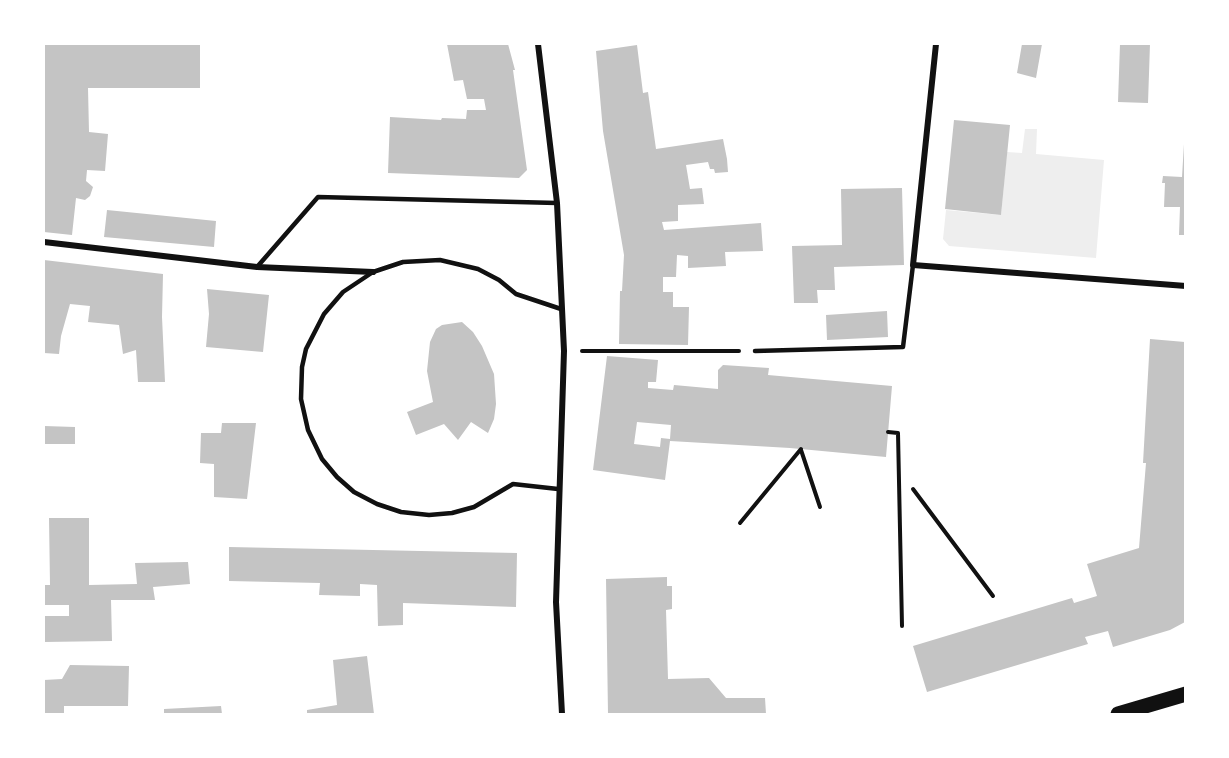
<!DOCTYPE html>
<style>
body{margin:0}
#map{position:relative;width:1229px;height:758px;overflow:hidden;background:#fff;font-family:Quicksand,sans-serif}
canvas{display:block}
.frame{position:absolute;inset:0;border:45px solid #fff;pointer-events:none}
</style>
<div id="map">
<canvas width="1229" height="758"></canvas>
<div class="frame"></div>
</div>
<script>
const c = document.querySelector('canvas').getContext('2d');
c.lineJoin = 'round';
function fillPath(path, color) {
  c.fillStyle = color;
  c.fill(path, 'evenodd');
}
function toPath(rows) {
  const path = new Path2D();
  for (const r of rows) {
    path.moveTo(r[0], r[1]);
    for (let i = 2; i < r.length; i += 2) path.lineTo(r[i], r[i + 1]);
  }
  return path;
}
function trace(path, color, width, dash) {
  c.strokeStyle = color;
  c.lineWidth = width;
  c.lineCap = dash ? 'butt' : 'round';
  c.setLineDash(dash || []);
  c.stroke(path);
}
fillPath(toPath([
 [1025,129,1037,129,1036,154,1104,160,1096,258,949,246,943,239,946,210,1001,215,1007,152,1022,153]
]), '#eee');
fillPath(toPath([
 [44,44,200,44,200,88,88,88,89,132,108,134,105,171,87,170,86,181,93,187,90,196,85,200,76,198,72,235,44,232],
 [447,44,508,44,515,70,513,70,527,170,519,178,388,173,390,117,441,120,442,118,466,119,467,110,486,110,484,99,467,99,463,80,454,81],
 [1022,44,1042,44,1036,78,1017,73],
 [1120,44,1150,44,1148,103,1118,102],
 [637,45,643,93,648,92,656,149,723,139,727,159,728,172,715,173,714,169,710,169,708,162,686,165,690,189,702,188,704,204,678,205,678,221,662,222,664,230,761,223,763,251,725,252,726,266,688,268,688,256,677,255,676,277,663,277,663,292,673,292,673,307,689,307,688,345,619,344,620,291,622,291,624,255,603,131,596,51],
 [954,120,1010,125,1001,215,945,209],
 [1184,144,1185,144,1185,235,1179,235,1180,207,1164,207,1165,183,1162,183,1163,176,1182,177],
 [902,188,904,265,834,267,835,290,817,290,818,303,794,303,792,246,842,245,841,189],
 [107,210,216,221,214,247,104,237],
 [44,260,163,274,162,317,165,382,138,382,136,350,123,354,119,325,88,322,90,306,70,304,61,336,59,354,44,353],
 [207,289,269,295,263,352,206,347,209,314],
 [887,311,888,337,827,340,826,315],
 [462,322,473,332,482,346,494,374,496,404,494,419,488,433,471,422,458,440,444,424,416,435,407,412,433,402,427,371,430,342,436,329,442,325],
 [1150,339,1185,342,1185,622,1170,630,1113,647,1108,631,1085,637,1088,644,927,692,913,646,1072,598,1074,603,1097,596,1087,564,1139,548,1146,463,1143,463],
 [607,356,658,360,656,382,648,382,648,388,673,390,674,385,718,389,718,370,723,365,769,368,768,375,892,386,886,457,790,448,670,441,665,480,593,470],
 [637,422,671,425,670,439,661,438,660,447,634,444],
 [222,423,256,423,247,499,214,497,214,464,200,463,201,433,221,433],
 [44,426,75,427,75,444,44,444],
 [49,518,89,518,89,585,137,584,135,563,188,562,190,584,153,587,155,600,111,600,112,641,44,642,44,616,69,616,69,605,44,605,44,585,50,585],
 [229,547,517,553,516,607,403,603,403,625,378,626,377,585,360,584,360,596,319,595,320,583,229,581],
 [667,577,667,586,672,586,672,609,666,610,668,679,709,678,726,698,765,698,766,714,608,714,606,579],
 [367,656,374,714,307,714,307,710,337,705,333,660],
 [70,665,129,666,128,706,64,706,64,714,44,714,44,680,62,679],
 [221,706,222,714,164,714,164,709]
]), '#c4c4c4');
trace(toPath([
 [582,351,739,351],
 [888,432,898,433,902,626],
 [801,450,820,507],
 [913,489,993,596],
 [740,523,801,449]
]), '#111', 4);
trace(toPath([
 [257,267,318,197,557,203],
 [755,351,903,347,913,265],
 [558,489,513,484,474,507,452,513,429,515,401,512,377,504,354,492,337,477,322,459,308,430,301,399,302,367,306,349,324,314,343,292,373,272,403,262,440,260,478,269,499,280,516,294,561,309]
]), '#111', 4.5);
trace(toPath([
 [538,44,557,203,564,351,556,602,562,714],
 [936,44,913,265,1186,286],
 [44,242,257,267,373,272]
]), '#111', 6);
trace(toPath([
 [1118,714,1186,694]
]), '#111', 15);
</script>
